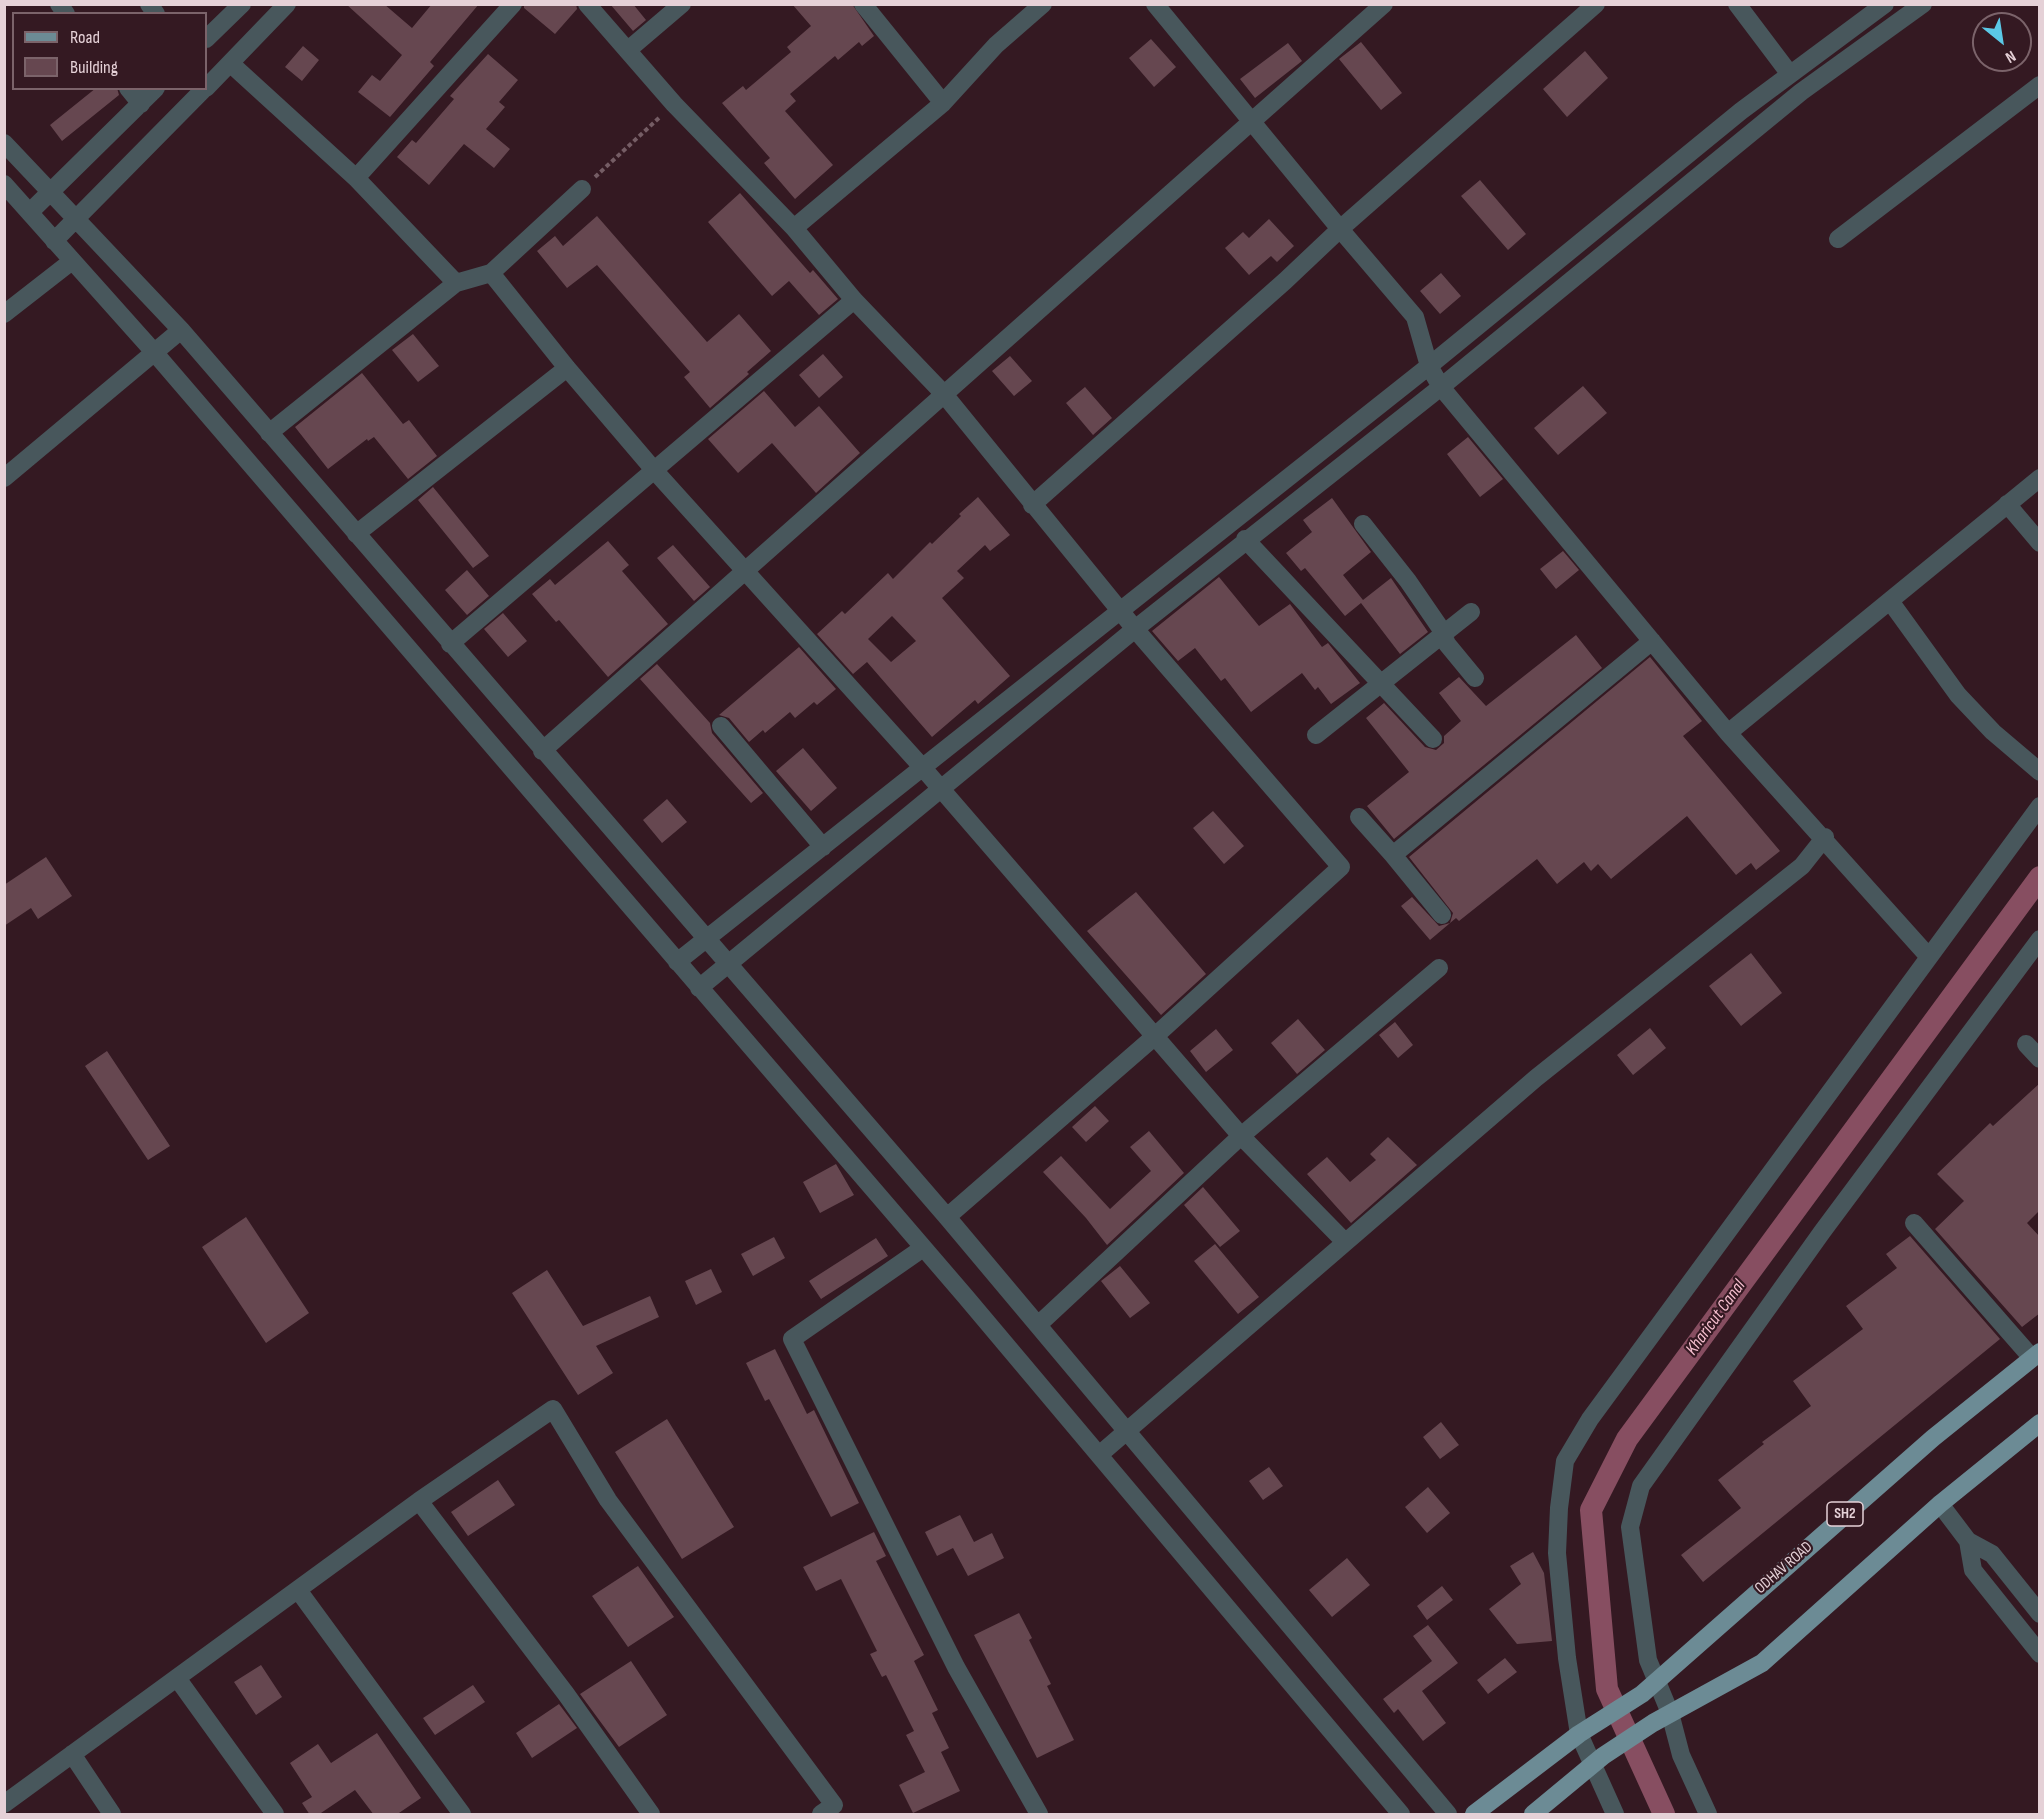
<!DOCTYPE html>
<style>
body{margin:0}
#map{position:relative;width:2044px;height:1819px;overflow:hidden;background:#341922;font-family:"Sofia Sans Condensed",sans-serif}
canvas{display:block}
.frame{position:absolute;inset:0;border:6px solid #e5d1d7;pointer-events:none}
.legend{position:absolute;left:12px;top:12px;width:195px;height:78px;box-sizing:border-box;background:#341922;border:2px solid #7b636a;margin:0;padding:8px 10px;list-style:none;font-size:18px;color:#e5d1d7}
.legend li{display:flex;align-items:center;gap:12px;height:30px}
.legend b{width:30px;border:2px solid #7b636a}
.north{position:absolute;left:1972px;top:12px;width:60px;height:60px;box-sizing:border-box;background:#341922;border:2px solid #7b636a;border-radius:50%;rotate:150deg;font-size:16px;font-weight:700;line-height:24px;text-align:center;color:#e5d1d7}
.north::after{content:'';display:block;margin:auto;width:21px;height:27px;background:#5bc8e6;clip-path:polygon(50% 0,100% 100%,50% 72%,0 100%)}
</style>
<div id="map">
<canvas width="2044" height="1819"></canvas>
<div class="frame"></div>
<ul class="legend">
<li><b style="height:8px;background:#6c8b95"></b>Road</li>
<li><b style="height:16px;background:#664750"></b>Building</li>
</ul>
<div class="north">N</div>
</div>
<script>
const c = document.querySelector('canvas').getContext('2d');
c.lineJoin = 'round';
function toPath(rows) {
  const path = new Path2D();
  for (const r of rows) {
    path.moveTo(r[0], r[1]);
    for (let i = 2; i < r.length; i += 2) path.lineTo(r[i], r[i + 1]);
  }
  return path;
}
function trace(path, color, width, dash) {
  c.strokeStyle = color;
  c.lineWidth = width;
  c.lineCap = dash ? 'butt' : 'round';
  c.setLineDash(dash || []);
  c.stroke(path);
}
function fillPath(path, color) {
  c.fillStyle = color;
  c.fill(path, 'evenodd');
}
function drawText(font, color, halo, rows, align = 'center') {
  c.font = font + ' "Sofia Sans Condensed",sans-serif';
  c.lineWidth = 4.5;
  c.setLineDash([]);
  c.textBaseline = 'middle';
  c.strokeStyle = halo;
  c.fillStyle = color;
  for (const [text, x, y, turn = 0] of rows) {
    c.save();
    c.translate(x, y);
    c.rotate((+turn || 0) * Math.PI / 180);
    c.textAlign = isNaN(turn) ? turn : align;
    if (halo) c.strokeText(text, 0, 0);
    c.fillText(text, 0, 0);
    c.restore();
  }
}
trace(toPath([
 [1664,1814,1607,1689,1591,1510,1627,1439,2040,877]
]), '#874e61', 22);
fillPath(toPath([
 [346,4,384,4,412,28,432,4,479,4,430,62,434,66,390,117,358,92,372,75,380,81,402,55],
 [524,4,576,4,577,9,555,34,524,8],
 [610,4,633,4,646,20,633,31],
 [792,4,852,4,874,36,862,46,859,42,838,60,835,56,790,94,796,101,785,111,833,165,795,199,764,163,770,158,722,103,743,86,746,90,791,52,787,47,811,26],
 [1151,39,1176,67,1154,87,1129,58],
 [1361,42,1402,93,1381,110,1339,59],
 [1288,43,1302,61,1255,98,1240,79],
 [303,46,319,60,302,81,285,67],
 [1585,51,1608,78,1567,117,1543,89],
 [488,54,518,80,499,102,505,107,486,129,510,149,494,168,464,144,429,185,397,157,412,140,416,143,454,99,450,96],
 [96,88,117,88,119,95,62,141,50,125],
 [1480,180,1526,234,1508,250,1461,196],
 [740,193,810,273,813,270,838,299,819,315,789,281,772,296,708,222],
 [597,216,707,342,739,314,771,351,747,372,749,374,710,408,684,377,690,372,597,265,567,288,537,251,555,236,563,246],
 [1269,219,1294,246,1277,262,1271,256,1249,275,1225,248,1243,232,1249,238],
 [1441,273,1461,296,1440,314,1420,291],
 [413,334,439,366,418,382,392,350],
 [823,354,843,377,819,398,799,375],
 [1010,356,1032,381,1014,396,992,371],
 [362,373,403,424,409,420,437,456,408,479,374,437,368,441,367,439,328,469,295,427],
 [1583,386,1607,413,1558,455,1534,428],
 [1085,387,1112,418,1093,435,1066,403],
 [764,391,795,427,819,406,860,453,816,493,772,443,738,473,708,439],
 [1468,437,1503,479,1480,497,1447,454],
 [433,487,489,556,473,568,418,500],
 [978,497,1010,535,990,551,985,545,957,571,964,578,942,598,1010,676,978,704,975,700,932,737,867,662,853,674,817,634,842,611,845,614,888,573,893,579,930,542,932,544,961,516,959,514],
 [892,616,916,641,891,662,868,639],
 [1332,498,1371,552,1343,575,1363,600,1391,578,1428,632,1400,654,1361,603,1345,616,1305,568,1301,571,1286,553,1312,532,1303,520],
 [608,541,629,565,622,571,668,624,608,677,559,620,556,622,532,594,550,579,555,585],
 [673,545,710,587,694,601,657,558],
 [1563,551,1579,570,1556,589,1540,569],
 [467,570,489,596,467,615,445,590],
 [1219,577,1259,626,1290,604,1322,647,1328,643,1360,683,1331,704,1318,687,1315,690,1302,673,1251,712,1225,678,1221,681,1195,648,1178,661,1152,631],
 [503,613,527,641,508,657,484,629],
 [1576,635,1602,668,1394,839,1367,806,1409,772,1366,718,1384,703,1425,747,1436,750,1444,743,1444,736,1461,721,1439,693,1459,677,1486,706],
 [799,647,836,689,817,705,814,702,795,718,790,712,765,733,763,730,749,742,729,718,719,715],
 [1650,657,1702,721,1683,736,1780,851,1756,870,1751,863,1736,875,1687,816,1611,879,1598,864,1591,871,1584,862,1557,884,1537,859,1459,921,1456,918,1430,940,1401,906,1412,897,1439,926,1450,923,1453,913,1409,857],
 [657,664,710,723,712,733,763,793,751,803,640,679],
 [803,748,837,788,811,811,776,771],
 [667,799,687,822,662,843,643,820],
 [1213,811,1244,846,1224,864,1193,828],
 [46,857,72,896,38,919,31,908,4,926,4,885],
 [1136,892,1206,974,1161,1015,1087,931],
 [1751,953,1782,993,1741,1026,1709,986],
 [1298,1019,1325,1050,1297,1074,1271,1043],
 [1395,1022,1413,1045,1398,1058,1379,1035],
 [1650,1028,1666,1048,1633,1075,1617,1055],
 [1216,1029,1233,1050,1206,1072,1190,1051],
 [107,1051,170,1146,148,1160,85,1066],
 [2040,1083,2040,1210,2027,1223,2040,1237,2040,1313,2022,1327,1935,1229,1964,1201,1937,1174,1990,1123,1993,1126],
 [1095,1106,1109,1121,1086,1142,1072,1127],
 [1149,1131,1184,1173,1107,1245,1086,1218,1043,1172,1061,1156,1110,1209,1151,1171,1130,1147],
 [1388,1137,1417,1165,1351,1223,1307,1174,1327,1157,1350,1182,1376,1160,1370,1154],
 [836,1164,854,1195,820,1213,803,1182],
 [1203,1187,1240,1231,1220,1247,1184,1205],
 [246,1217,309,1313,266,1343,202,1247],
 [1910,1236,2000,1339,1703,1582,1681,1555,1741,1508,1718,1480,1764,1444,1762,1442,1811,1406,1793,1381,1863,1329,1846,1306,1897,1268,1886,1254],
 [774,1237,785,1258,753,1276,741,1254],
 [876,1238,888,1256,821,1299,809,1281],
 [1215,1244,1259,1297,1238,1314,1194,1261],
 [1120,1266,1150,1303,1130,1318,1101,1281],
 [711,1269,722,1292,696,1305,685,1281],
 [547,1270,583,1326,650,1296,659,1317,596,1346,613,1373,578,1395,512,1293],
 [775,1349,807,1414,814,1410,859,1503,831,1517,769,1399,765,1401,746,1363],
 [667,1419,734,1527,682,1559,615,1452],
 [1441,1422,1459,1445,1440,1459,1423,1437],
 [1269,1467,1283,1486,1263,1500,1249,1481],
 [498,1480,515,1505,468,1536,451,1512],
 [1428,1487,1450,1513,1427,1533,1405,1507],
 [960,1515,974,1542,992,1533,1004,1558,968,1576,953,1548,937,1556,925,1532],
 [874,1532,886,1556,876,1561,924,1655,914,1661,938,1710,932,1713,949,1748,941,1752,960,1791,913,1813,899,1785,925,1772,906,1735,914,1731,886,1675,882,1677,870,1654,877,1651,841,1579,816,1591,803,1567],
 [1533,1552,1544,1573,1552,1641,1517,1644,1489,1609,1521,1584,1510,1566],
 [1347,1558,1370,1585,1332,1617,1309,1590],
 [638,1566,674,1617,628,1647,592,1596],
 [1442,1586,1453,1600,1427,1620,1417,1606],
 [1019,1613,1032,1638,1029,1640,1051,1684,1047,1686,1074,1740,1037,1758,974,1635],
 [1428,1625,1458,1663,1422,1691,1446,1723,1423,1741,1398,1709,1394,1713,1383,1699,1432,1661,1413,1636],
 [1505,1658,1517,1672,1488,1694,1477,1680],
 [631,1661,667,1715,619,1747,580,1694],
 [261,1665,282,1697,256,1715,234,1682],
 [473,1685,485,1702,435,1735,423,1718],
 [559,1704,577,1728,532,1758,516,1733],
 [377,1733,421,1798,396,1815,374,1815,355,1790,318,1815,310,1815,302,1803,312,1797,290,1763,318,1744,331,1763]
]), '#664750');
trace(toPath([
 [595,177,660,117]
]), '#755d65', 4, [4.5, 3]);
trace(toPath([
 [59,4,66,14],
 [149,4,156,14],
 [587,4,674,104,794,228,854,300,943,393,1135,629,1341,867,1154,1037,947,1217],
 [863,4,943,103],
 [1596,4,1340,229,1415,317,1429,366,1441,387,1728,733,1929,957],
 [1737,4,1789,73],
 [206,39,242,4],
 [628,50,682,4],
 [230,63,356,178,456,283,491,273,582,189],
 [128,88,141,104],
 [206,88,287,4],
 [4,143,181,330,947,1217,1448,1814],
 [356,178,513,4],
 [4,184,154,352,965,1296,1401,1814],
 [31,211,156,88],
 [794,228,943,103,996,45,1043,4],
 [1838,239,2040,85],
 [54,241,205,88],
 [491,273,567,368,654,470,923,768,1241,1136,1439,968],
 [4,314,72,261],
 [269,433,456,283],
 [4,478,181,330],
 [2007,504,2040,543],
 [1032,505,1285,281,1340,229,1155,4],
 [1363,524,1408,581,1441,629,1447,644,1475,678],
 [356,534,567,368],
 [1245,539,1433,739],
 [1890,601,1958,695,1993,732,2040,772],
 [450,644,854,300],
 [721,726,823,847],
 [1728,733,2040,478],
 [1316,735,1471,612],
 [542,751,1384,4],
 [1359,817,1393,855,1652,641],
 [1393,855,1442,915],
 [677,962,1429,366,1741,111,1885,4],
 [699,988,1135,629,1441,387,1801,92,1923,4],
 [2026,1044,2040,1059],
 [1914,1223,2032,1358],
 [923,1248,792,1339,956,1667,1039,1814],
 [1038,1325,1241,1136,1345,1242],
 [1099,1455,1536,1078,1802,866,1825,837],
 [419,1501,566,1694,651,1814],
 [1940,1504,1968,1541,1992,1554,2040,1614],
 [1968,1541,1973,1570,2040,1654],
 [298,1590,462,1814],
 [177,1678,275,1814],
 [72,1754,112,1814],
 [4,1804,419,1501,553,1409,608,1500,834,1805,821,1814],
 [1615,1814,1579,1734,1567,1658,1557,1553,1559,1508,1565,1461,1590,1419,2040,806],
 [1708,1814,1681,1755,1670,1713,1648,1660,1630,1527,1641,1486,1822,1232,2040,939]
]), '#48575c', 18);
trace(toPath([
 [1474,1814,1579,1734,1642,1694,1933,1438,2040,1352],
 [1533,1814,1603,1756,1653,1723,1762,1663,1940,1504,2040,1423]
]), '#6c8b95', 18);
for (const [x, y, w] of [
 [1845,1514,36]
]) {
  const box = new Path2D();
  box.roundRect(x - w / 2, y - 12, w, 24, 4.5);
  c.fillStyle = '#341922';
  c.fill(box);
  trace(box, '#e5d1d7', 1.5);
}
drawText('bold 15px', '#e5d1d7', null, [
 ["SH2",1845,1514]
]);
drawText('16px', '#e5d1d7', '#341922', [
 ["ODHAV ROAD",1784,1568,-41]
]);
drawText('italic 18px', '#f6bfcf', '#341922', [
 ["Kharicut Canal",1716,1318,-54]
]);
</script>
